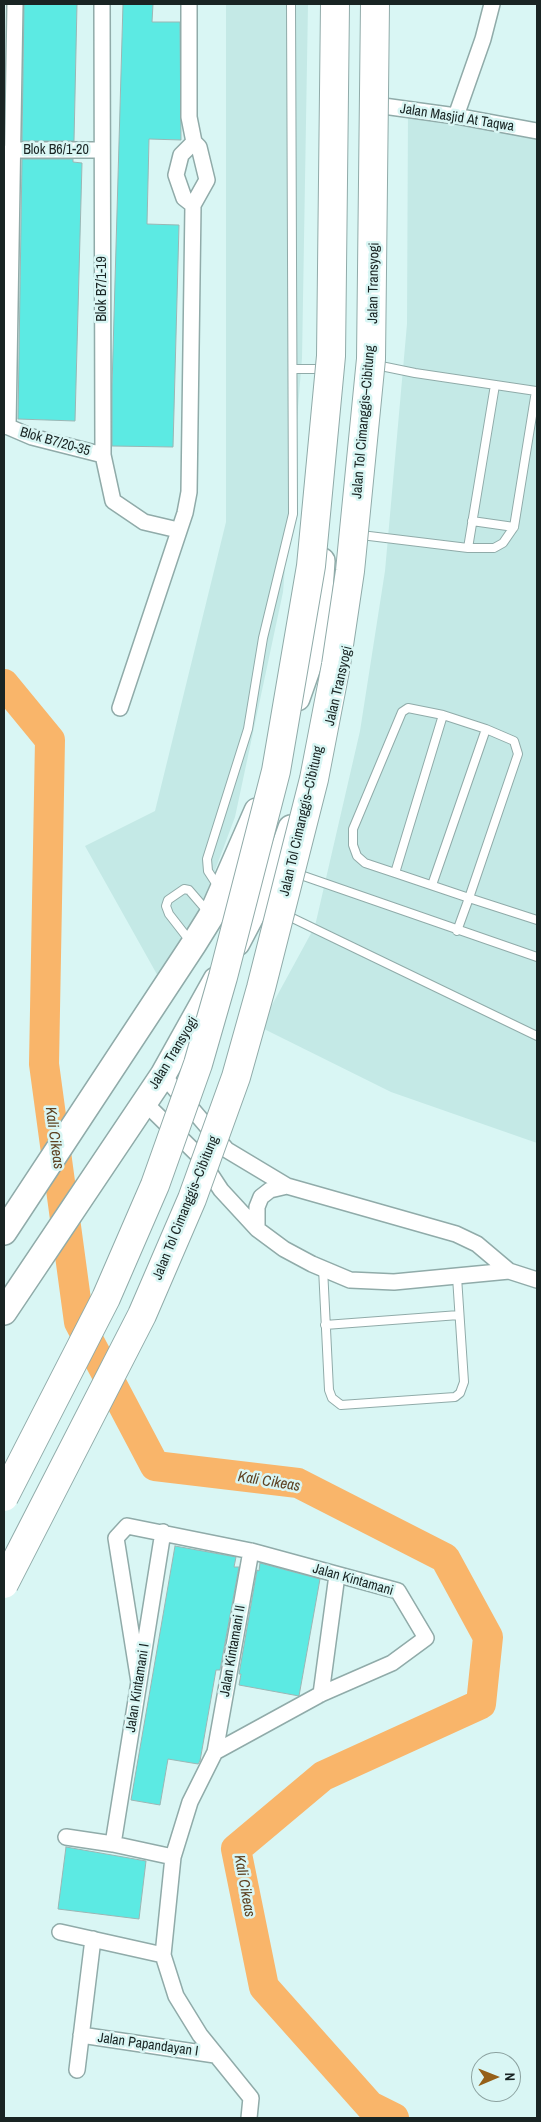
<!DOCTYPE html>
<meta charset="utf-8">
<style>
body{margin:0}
#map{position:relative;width:541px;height:2122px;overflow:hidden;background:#d9f6f4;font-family:"Archivo Narrow",sans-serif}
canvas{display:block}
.frame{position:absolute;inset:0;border:5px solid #192423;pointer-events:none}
.north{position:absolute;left:471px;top:2052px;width:50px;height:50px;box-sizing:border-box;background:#d9f6f4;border:1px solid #8ca2a0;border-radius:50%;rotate:89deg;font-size:14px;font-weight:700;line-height:20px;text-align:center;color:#192423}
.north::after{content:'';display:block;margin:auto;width:18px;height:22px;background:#966018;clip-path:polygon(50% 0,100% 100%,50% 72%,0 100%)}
</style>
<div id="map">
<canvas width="541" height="2122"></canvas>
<div class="frame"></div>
<div class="north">N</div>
</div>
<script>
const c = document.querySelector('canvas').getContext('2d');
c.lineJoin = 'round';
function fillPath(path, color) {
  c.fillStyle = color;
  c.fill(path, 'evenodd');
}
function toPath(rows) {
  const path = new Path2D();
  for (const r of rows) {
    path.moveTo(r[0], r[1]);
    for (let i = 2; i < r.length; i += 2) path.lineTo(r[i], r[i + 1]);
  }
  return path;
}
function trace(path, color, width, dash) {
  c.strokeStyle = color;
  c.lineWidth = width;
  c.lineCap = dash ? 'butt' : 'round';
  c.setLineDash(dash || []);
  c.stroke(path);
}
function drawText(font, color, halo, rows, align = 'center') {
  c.font = font + ' "Archivo Narrow",sans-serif';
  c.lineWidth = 5;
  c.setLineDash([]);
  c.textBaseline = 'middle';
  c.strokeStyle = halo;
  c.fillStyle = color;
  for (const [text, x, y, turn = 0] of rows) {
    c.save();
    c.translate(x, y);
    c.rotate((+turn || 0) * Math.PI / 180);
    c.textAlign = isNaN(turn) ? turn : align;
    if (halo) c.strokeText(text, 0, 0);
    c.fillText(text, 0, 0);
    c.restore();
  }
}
fillPath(toPath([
 [226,4,308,4,302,358,283,592,235,817,202,905,159,978,85,846,155,811,226,522],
 [408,110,537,138,537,1143,391,1092,260,1027,315,926,360,731,385,571,407,324]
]), '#c4e9e6');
trace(toPath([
 [4,684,50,740,44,1064,79,1322,155,1466,298,1483,445,1558,488,1637,481,1704,323,1776,236,1849,264,1987,370,2106,394,2118]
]), '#f9b56a', 30);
const building = toPath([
 [24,4,77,4,74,141,22,141,24,4],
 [123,4,153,4,152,22,180,22,181,140,149,139,147,224,179,225,173,447,112,446,112,386,123,4],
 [22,159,73,159,73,162,82,163,75,421,18,419,22,159],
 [175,1546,236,1557,234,1567,239,1567,220,1670,216,1670,200,1761,198,1764,168,1759,160,1805,131,1800,175,1546],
 [260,1563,320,1579,299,1696,239,1685,241,1674,239,1674,257,1570,259,1571,260,1563],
 [66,1847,146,1861,139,1919,58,1909,66,1847]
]);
fillPath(building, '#5ceae3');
trace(building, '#9bb6b4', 1);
const service = toPath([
 [376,365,415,373,536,391,514,527,472,521],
 [293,369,324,369],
 [361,535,468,548,494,548,503,543,514,527],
 [468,548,495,385],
 [295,873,537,957],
 [395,873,443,715],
 [432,885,486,729],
 [219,888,208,871,207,859,248,729,263,638,293,514,291,4],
 [284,914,537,1036],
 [457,931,469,898,518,754,514,741,486,729,443,715,408,708,402,712,353,829,353,845,357,856,365,863,395,873,469,898,537,920],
 [190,941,169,914,166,906,168,900,184,889,189,890,208,912],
 [323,1268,329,1390,332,1398,341,1405,455,1397,460,1393,464,1382,457,1277],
 [325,1325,459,1315]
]);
const minor = toPath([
 [102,4,103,455,113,501,144,522,178,530],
 [376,105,456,116,537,131],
 [456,116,483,39,492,4],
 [11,150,101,150],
 [193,205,184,198,176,175,181,155,194,142],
 [4,425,32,437,103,455],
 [8,427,15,4],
 [120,708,185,513,189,492,193,205,207,180,199,147,194,142,189,117,189,4],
 [163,1075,227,1150,287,1186,456,1234,477,1244,509,1271,537,1280],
 [144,1102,198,1155,221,1190,257,1229,284,1249,312,1264,350,1280,394,1282,509,1271],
 [257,1229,257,1207,261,1197,270,1190,287,1186],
 [139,1682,116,1538,127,1526,251,1551,398,1591,426,1638,392,1663,321,1694,215,1752,190,1802,173,1857,163,1955,176,1996,200,2035,251,2098,249,2118],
 [321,1694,337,1575],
 [215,1752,251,1551],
 [66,1837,113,1844,173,1857],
 [113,1844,163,1532],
 [60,1932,163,1955],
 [81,2035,215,2055],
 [77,2070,93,1939]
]);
const trunk = toPath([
 [297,698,310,661,319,607,322,561],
 [237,943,277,867,291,828],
 [4,1232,193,945,211,916,257,811],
 [4,1312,163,1075,216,980]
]);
trace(service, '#90aba9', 10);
trace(minor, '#90aba9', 18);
trace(trunk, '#90aba9', 28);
trace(service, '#fff', 8);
trace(minor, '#fff', 15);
trace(trunk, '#fff', 25);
const motorwayBridge = toPath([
 [4,1497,106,1298,155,1185,198,1064,223,977,276,771,311,566,331,356,335,4],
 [4,1584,142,1315,192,1199,236,1077,261,988,314,779,336,665,350,571,371,359,375,4]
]);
trace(motorwayBridge, '#90aba9', 30, []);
trace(motorwayBridge, '#fff', 28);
drawText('14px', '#192423', '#d9f6f4', [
 ["Jalan Masjid At Taqwa",457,118,9],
 ["Blok B6/1-20",56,150],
 ["Jalan Transyogi",374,283,-89],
 ["Blok B7/1-19",102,289,-90],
 ["Jalan Tol Cimanggis–Cibitung",364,422,-85],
 ["Blok B7/20-35",55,442,16],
 ["Jalan Transyogi",339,686,-77],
 ["Jalan Tol Cimanggis–Cibitung",302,821,-77],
 ["Jalan Transyogi",174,1053,-59],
 ["Jalan Tol Cimanggis–Cibitung",186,1208,-68],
 ["Jalan Kintamani",353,1580,16],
 ["Jalan Kintamani II",233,1651,-80],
 ["Jalan Kintamani I",138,1688,-81],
 ["Jalan Papandayan I",148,2045,8]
]);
drawText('italic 15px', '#5e4222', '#d9f6f4', [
 ["Kali Cikeas",54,1138,82],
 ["Kali Cikeas",269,1482,9],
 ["Kali Cikeas",244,1886,80]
]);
</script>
